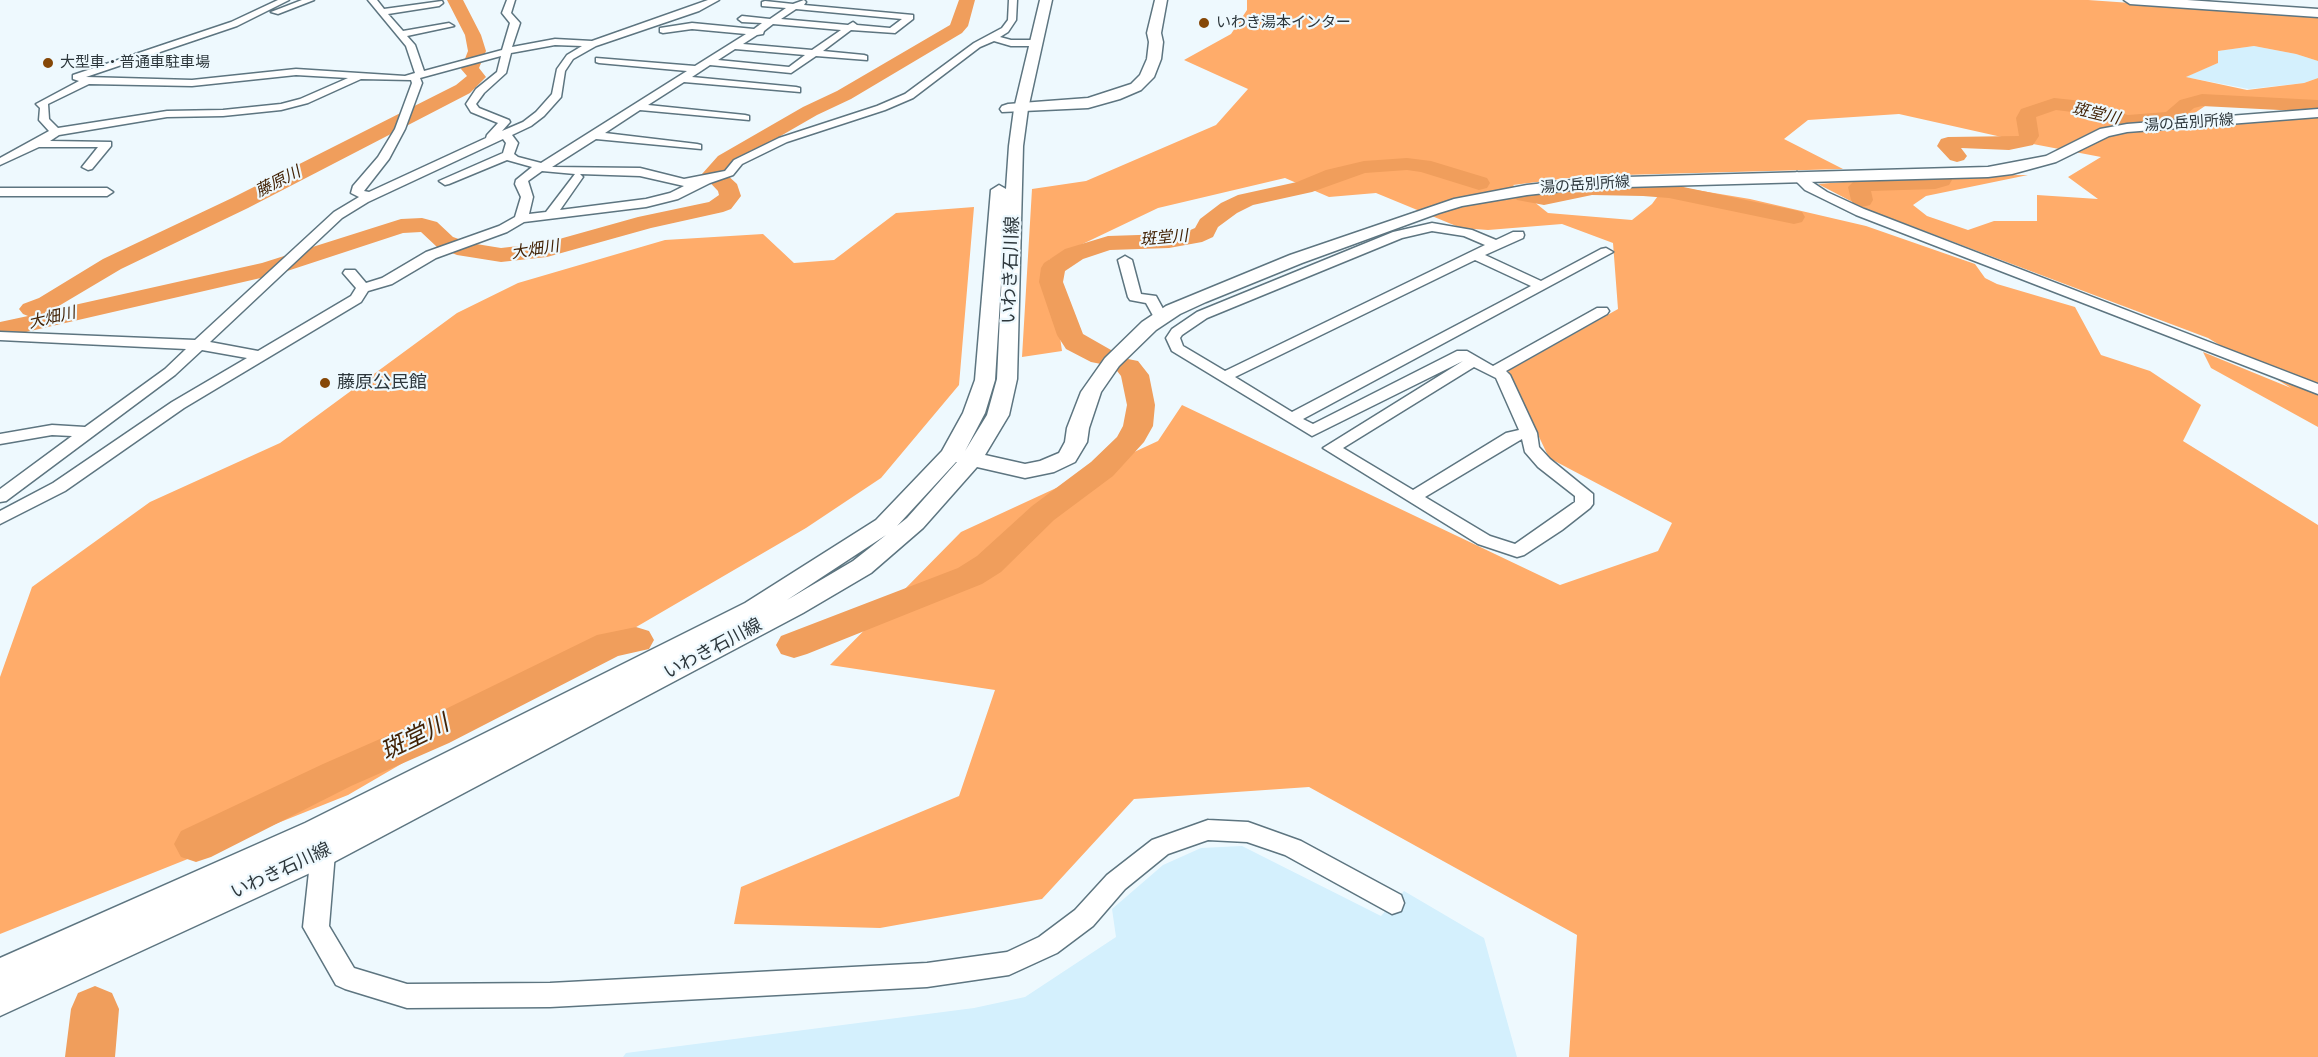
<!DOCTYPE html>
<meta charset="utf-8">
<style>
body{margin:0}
canvas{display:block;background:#eef9fe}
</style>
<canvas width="2318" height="1057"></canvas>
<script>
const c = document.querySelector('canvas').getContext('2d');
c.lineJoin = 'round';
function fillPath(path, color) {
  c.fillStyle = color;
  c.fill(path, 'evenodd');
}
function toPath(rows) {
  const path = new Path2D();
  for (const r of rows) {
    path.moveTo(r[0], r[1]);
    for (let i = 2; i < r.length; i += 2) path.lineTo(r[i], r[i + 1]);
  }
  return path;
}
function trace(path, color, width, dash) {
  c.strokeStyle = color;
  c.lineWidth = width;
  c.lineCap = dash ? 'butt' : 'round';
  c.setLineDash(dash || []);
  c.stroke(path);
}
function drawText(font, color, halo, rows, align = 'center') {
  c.font = font + ' Rubik,"Noto Sans JP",sans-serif';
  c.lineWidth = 4.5;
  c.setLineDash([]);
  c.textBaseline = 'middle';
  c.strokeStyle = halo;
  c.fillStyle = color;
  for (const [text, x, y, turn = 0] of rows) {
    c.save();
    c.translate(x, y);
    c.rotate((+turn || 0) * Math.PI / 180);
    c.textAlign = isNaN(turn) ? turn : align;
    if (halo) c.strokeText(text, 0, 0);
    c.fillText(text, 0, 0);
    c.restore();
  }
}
fillPath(toPath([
 [2254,46,2296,54,2318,61,2318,78,2304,83,2249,89,2185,77,2218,63,2217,51],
 [1242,846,1381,916,1404,891,1484,938,1517,1057,623,1057,626,1053,974,1008,1025,997,1116,937,1112,909,1163,865,1201,848]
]), '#d4f0fd');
fillPath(toPath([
 [1247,0,2088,0,2318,16,2318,61,2296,54,2254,46,2218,51,2218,63,2186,77,2247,90,2304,83,2318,78,2318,106,2228,96,2208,104,2183,121,2206,127,2318,117,2318,427,2211,368,2203,352,2291,388,2208,338,1866,209,1818,184,1919,176,2028,175,1926,196,1913,205,1927,216,1968,230,1994,221,2037,221,2037,195,2098,199,2068,177,2101,157,2033,144,1899,114,1808,120,1784,139,1843,169,1585,176,1513,185,1548,213,1632,220,1652,204,1666,185,1750,199,1866,226,1975,264,1985,278,1997,284,2075,307,2101,355,2150,371,2201,405,2183,441,2318,525,2318,1057,1569,1057,1577,935,1309,787,1134,799,1042,899,880,928,734,924,741,887,959,796,995,690,830,665,961,532,1158,441,1182,405,1560,585,1658,551,1672,523,1549,458,1508,371,1618,309,1613,243,1562,224,1488,230,1461,228,1376,193,1329,197,1285,178,1158,208,1049,260,1062,351,1022,357,1032,189,1086,181,1216,125,1248,89,1184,60,1231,34,1247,10],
 [974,207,959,385,881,478,806,528,348,795,0,934,0,677,32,587,150,502,280,443,457,313,518,283,665,240,763,234,794,263,834,260,896,213]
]), '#ffac6a');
fillPath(toPath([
 [447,0,463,0,481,35,486,51,479,68,486,77,470,93,248,208,121,269,52,310,262,263,401,219,422,218,437,222,453,237,470,243,501,248,545,243,638,217,709,202,719,195,718,191,702,174,718,156,803,107,837,91,950,25,959,0,975,0,968,26,962,33,851,99,817,115,732,164,725,173,737,184,741,196,731,209,723,212,651,228,547,257,501,262,457,255,437,247,421,232,403,233,278,274,0,338,0,322,28,316,23,314,19,309,23,304,39,298,103,259,232,198,456,85,467,76,461,69,468,51,465,35,447,0],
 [2202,94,2318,100,2318,112,2202,106,2194,108,2178,121,2127,127,2072,112,2056,110,2036,117,2039,136,2033,145,2009,150,1961,148,1967,156,1964,160,1957,162,1950,160,1937,146,1941,139,1948,137,2019,136,2016,118,2021,109,2054,98,2073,100,2128,115,2166,112,2180,100,2202,94],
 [1407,158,1431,161,1487,178,1490,183,1487,188,1479,190,1421,172,1407,170,1365,173,1312,192,1253,205,1237,213,1218,227,1213,237,1202,242,1169,248,1110,250,1083,259,1065,271,1063,282,1083,334,1111,350,1115,356,1111,362,1101,364,1091,362,1066,349,1057,335,1039,282,1041,268,1044,263,1065,249,1108,236,1169,234,1188,231,1195,228,1200,219,1221,203,1238,195,1297,182,1326,170,1364,161,1407,158],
 [1939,171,1947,172,1950,177,1952,180,1949,185,1935,189,1871,191,1873,200,1870,205,1862,207,1854,205,1851,200,1848,187,1855,180,1929,176,1931,172,1939,171],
 [1592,181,1669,184,1794,210,1802,212,1805,217,1802,222,1794,224,1669,198,1643,196,1592,195,1544,205,1517,200,1514,195,1517,190,1525,188,1544,191,1592,181],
 [1128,359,1138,361,1149,375,1155,405,1153,426,1144,442,1113,476,1054,520,1001,572,982,584,807,654,794,658,781,654,776,645,781,636,958,568,977,556,1032,506,1091,462,1117,437,1123,426,1127,405,1121,376,1114,367,1118,361,1128,359],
 [636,627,649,631,654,640,649,649,618,656,449,743,351,786,211,857,196,862,181,857,174,844,181,831,323,764,421,721,597,635,636,627],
 [95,986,112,993,119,1009,115,1057,65,1057,71,1009,78,993,95,986]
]), '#f09e5c');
const minor = toPath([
 [278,0,289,0,237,26,86,77,192,80,296,69,405,76,415,73,406,46,368,0,377,0,384,9,442,1,443,3,439,6,388,14,403,31,449,23,454,26,407,36,415,45,424,71,502,50,510,23,502,13,507,0,515,0,511,13,520,23,512,47,555,39,592,41,708,0,719,0,699,11,596,46,573,59,565,71,561,97,544,116,531,126,512,135,518,143,514,154,518,157,541,163,687,71,599,63,596,62,596,58,695,66,746,34,692,29,663,33,660,32,660,28,692,23,754,29,762,23,742,22,738,19,742,16,770,19,786,8,762,6,762,2,765,1,793,4,804,0,806,2,804,5,913,15,913,19,895,33,851,30,823,51,864,55,867,56,867,60,816,56,791,73,710,65,692,77,796,87,800,88,800,92,684,82,648,105,745,115,749,116,749,120,640,110,605,133,697,144,701,145,701,149,596,139,552,167,640,168,684,179,725,171,734,160,779,138,877,106,905,94,974,43,1002,28,1008,20,1009,0,1017,0,1016,20,1008,32,1000,37,1011,40,1036,40,1041,43,1036,46,1011,46,994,41,980,47,913,98,885,110,787,142,742,164,733,175,710,183,678,199,646,207,524,222,507,232,436,258,392,284,368,291,361,302,184,408,65,491,0,524,0,511,53,483,172,402,247,358,202,350,175,375,6,501,0,502,0,489,72,436,52,435,0,444,0,434,52,425,85,427,165,369,186,349,0,340,0,332,195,340,334,212,359,197,351,193,353,186,378,157,395,129,412,83,411,80,361,79,308,103,281,110,223,116,167,117,59,135,50,141,111,142,111,146,92,169,88,170,82,167,98,147,39,147,0,165,0,158,49,131,39,120,40,108,36,104,79,81,73,79,73,75,231,22,278,0],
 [796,9,902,19,890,28,857,25,853,22,848,25,781,19,796,9],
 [773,24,841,30,812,50,743,44,757,35,763,34,764,31,773,24],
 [555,45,582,46,567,55,557,69,552,94,536,112,523,122,502,131,510,122,509,120,479,108,476,104,484,93,506,73,511,53,555,45],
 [735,49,805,55,789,67,718,60,735,49],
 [501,56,497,72,476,89,466,104,471,112,498,123,487,135,486,138,369,192,364,191,389,159,405,129,422,83,420,78,501,56],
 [296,75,348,78,300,99,281,104,223,110,167,111,58,128,49,119,48,104,89,84,192,86,296,75],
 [503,139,506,143,503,153,439,181,445,185,449,184,507,160,532,167,516,180,515,184,521,197,515,217,499,226,426,252,382,278,366,283,355,270,345,270,343,273,356,288,351,296,258,351,210,342,342,218,368,202,503,139],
 [542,171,575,174,546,212,529,214,533,197,528,181,542,171],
 [580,174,640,176,684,186,670,193,646,199,560,210,583,177,580,174],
 [302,0,314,0,278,14,271,12,302,0],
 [1797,172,1827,192,1864,209,2318,384,2318,394,1856,215,1805,190,1791,176,1797,172],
 [0,188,107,188,113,192,107,196,0,196,0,188],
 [1432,223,1472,230,1496,240,1513,232,1523,232,1524,235,1523,238,1485,255,1541,281,1601,249,1606,248,1613,252,1303,419,1313,424,1457,351,1467,351,1493,366,1597,308,1607,308,1609,311,1607,314,1506,371,1510,375,1537,433,1539,447,1550,459,1593,494,1593,504,1590,508,1562,530,1524,555,1517,557,1478,544,1323,448,1463,361,1312,436,1172,351,1166,338,1172,329,1197,312,1393,232,1432,223],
 [1432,231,1464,236,1485,245,1225,371,1183,346,1180,338,1182,335,1207,318,1402,238,1432,231],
 [1475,260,1531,286,1292,412,1235,377,1475,260],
 [1474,367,1496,378,1519,430,1506,433,1413,490,1343,448,1474,367],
 [1522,439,1525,452,1538,467,1575,496,1575,502,1515,544,1490,536,1425,497,1522,439],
 [1125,256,1132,260,1141,294,1156,296,1168,318,1166,321,1156,321,1146,303,1130,300,1128,297,1118,260,1125,256],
 [1208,820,1248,822,1301,841,1401,895,1404,903,1401,911,1392,914,1285,855,1247,842,1208,840,1168,854,1125,889,1093,926,1057,953,1009,975,927,987,550,1007,407,1008,345,989,336,985,303,927,311,853,308,845,312,838,320,835,328,838,335,853,329,926,354,968,407,984,550,983,927,963,1007,952,1039,937,1075,910,1107,875,1152,840,1208,820]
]);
const major = toPath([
 [1040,0,1052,0,1028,109,1023,146,1017,379,1009,415,985,455,1025,464,1040,461,1059,453,1065,442,1067,428,1081,392,1105,358,1142,322,1166,306,1290,255,1454,199,1527,185,1590,178,1988,167,2046,156,2100,129,2127,124,2318,109,2318,117,2127,132,2109,136,2056,162,2012,174,1988,177,1590,188,1527,195,1462,206,1439,213,1302,263,1206,302,1180,314,1156,330,1119,366,1101,392,1089,428,1087,442,1075,462,1054,472,1025,478,977,467,923,528,871,573,803,613,334,862,0,1016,0,958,305,823,745,603,876,520,942,451,963,413,975,380,991,190,999,185,1006,189,1009,146,1014,109,1040,0],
 [1003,251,997,379,987,415,965,451,985,413,995,380,1003,251],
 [957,462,907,518,897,526,956,462,957,462],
 [886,535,853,561,787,600,886,535]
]);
const highway = toPath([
 [1155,0,1167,0,1161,33,1163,42,1161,59,1154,77,1141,90,1120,99,1088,108,1002,112,1000,109,1002,106,1008,104,1088,98,1131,84,1140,75,1147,59,1149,42,1147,33,1155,0],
 [2124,0,2187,0,2318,9,2318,17,2130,4,2124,0]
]);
trace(minor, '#5d7580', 3);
trace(major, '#5d7580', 3);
trace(highway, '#5d7580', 3);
fillPath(minor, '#fff');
fillPath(major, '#fff');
fillPath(highway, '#fff');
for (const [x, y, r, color] of [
 [1204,23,6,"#854707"],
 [48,63,6,"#854707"],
 [325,383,6,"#854707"]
]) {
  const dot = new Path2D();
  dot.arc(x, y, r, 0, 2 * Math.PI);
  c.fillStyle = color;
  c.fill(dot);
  trace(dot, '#eef9fe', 2);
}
drawText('15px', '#2d373c', '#eef9fe', [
 ["いわき湯本インター",1216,23],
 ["大型車・普通車駐車場",60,63]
], 'left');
drawText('15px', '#2d373c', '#eef9fe', [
 ["湯の岳別所線",2189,123,-4],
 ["湯の岳別所線",1585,185,-4]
]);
drawText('italic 16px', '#432306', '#eef9fe', [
 ["斑堂川",2096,114,13],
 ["藤原川",278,182,-27],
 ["斑堂川",1164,238,-5],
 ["大畑川",535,250,-9],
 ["大畑川",52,318,-13]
]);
drawText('18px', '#2d373c', '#eef9fe', [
 ["いわき石川線",1011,270,-88],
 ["いわき石川線",713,649,-28],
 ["いわき石川線",281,871,-25]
]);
drawText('18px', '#2d373c', '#eef9fe', [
 ["藤原公民館",337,383]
], 'left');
drawText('italic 24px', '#432306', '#eef9fe', [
 ["斑堂川",415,738,-26]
]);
</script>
